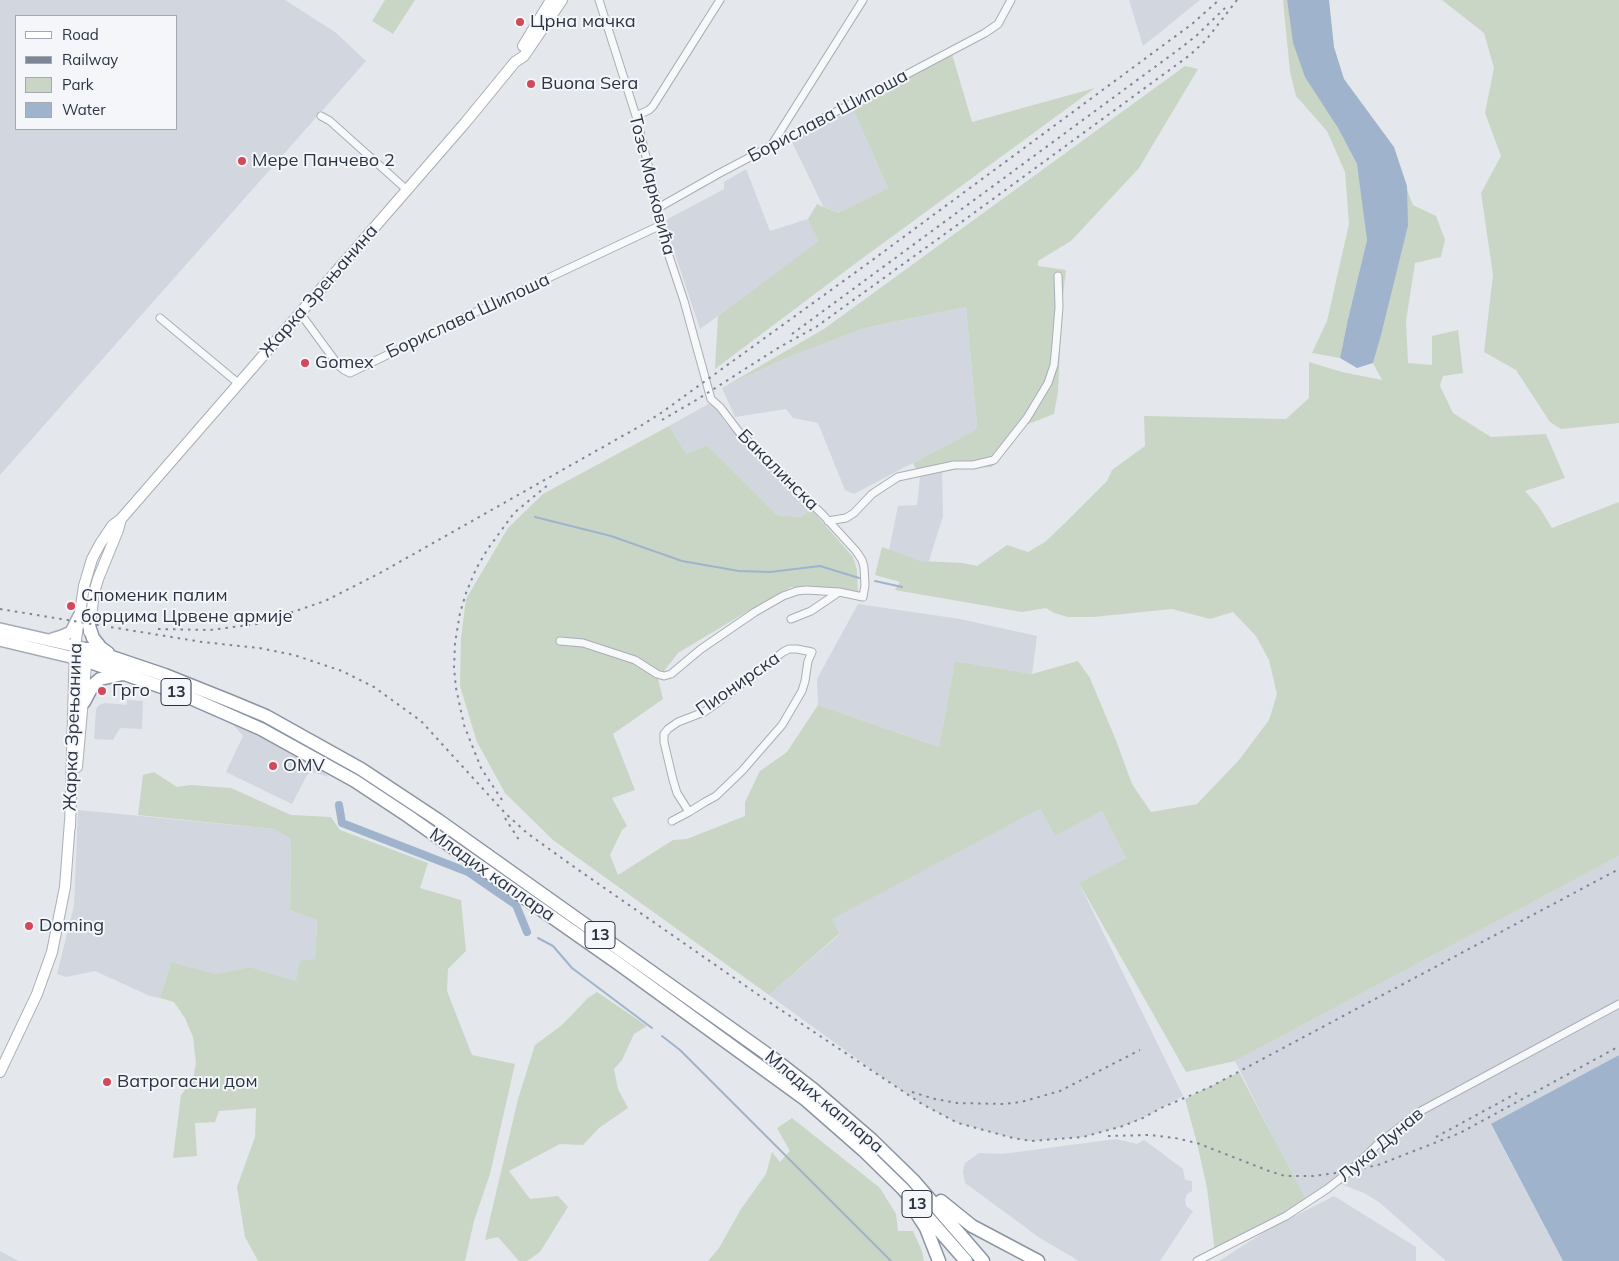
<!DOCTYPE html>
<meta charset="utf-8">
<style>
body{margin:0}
#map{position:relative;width:1619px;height:1261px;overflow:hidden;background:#e4e7ec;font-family:Mulish,sans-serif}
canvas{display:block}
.legend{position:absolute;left:15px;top:15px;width:162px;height:115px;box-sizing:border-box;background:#f4f6f9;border:1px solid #a4a8b1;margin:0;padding:6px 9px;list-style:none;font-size:15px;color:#2b3445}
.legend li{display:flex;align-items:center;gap:10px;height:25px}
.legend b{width:25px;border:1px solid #a4a8b1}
</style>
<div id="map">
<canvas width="1619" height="1261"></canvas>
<ul class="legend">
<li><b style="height:6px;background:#fff"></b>Road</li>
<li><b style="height:6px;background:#7d8696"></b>Railway</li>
<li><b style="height:14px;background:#c9d6c5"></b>Park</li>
<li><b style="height:14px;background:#9fb4cc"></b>Water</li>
</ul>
</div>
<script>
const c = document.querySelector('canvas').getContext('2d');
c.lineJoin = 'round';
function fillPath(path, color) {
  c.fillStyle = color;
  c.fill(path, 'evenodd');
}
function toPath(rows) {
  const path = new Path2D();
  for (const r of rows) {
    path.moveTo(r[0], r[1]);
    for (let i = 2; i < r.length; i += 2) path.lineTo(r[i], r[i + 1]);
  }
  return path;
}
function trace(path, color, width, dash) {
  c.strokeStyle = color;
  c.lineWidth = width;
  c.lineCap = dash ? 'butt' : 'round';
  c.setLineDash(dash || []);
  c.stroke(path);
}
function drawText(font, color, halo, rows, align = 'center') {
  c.font = font + ' Mulish,sans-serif';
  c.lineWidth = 4;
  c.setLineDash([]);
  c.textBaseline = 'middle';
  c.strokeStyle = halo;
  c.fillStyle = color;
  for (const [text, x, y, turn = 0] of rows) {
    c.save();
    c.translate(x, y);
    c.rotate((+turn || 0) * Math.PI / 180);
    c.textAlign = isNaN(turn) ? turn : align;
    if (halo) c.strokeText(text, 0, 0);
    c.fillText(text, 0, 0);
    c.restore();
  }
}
fillPath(toPath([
 [0,0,285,0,335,32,366,61,0,475],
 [16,16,176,16,176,129,16,129],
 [1129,0,1200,0,1143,46],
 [853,109,888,188,838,213,823,206,791,140],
 [746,169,770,231,811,218,820,241,700,329,665,224,668,219,724,189,724,182],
 [966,307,977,425,975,430,854,494,845,490,818,423,793,418,786,409,735,417,722,388,786,358,865,328],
 [712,402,724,421,811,509,801,517,777,515,707,445,686,454,669,426],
 [942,472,943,516,929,561,921,561,889,550,898,506,917,505,920,477],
 [858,604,960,619,1037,636,1032,674,955,661,939,747,818,705,817,679],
 [127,700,143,701,142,729,120,728,113,740,94,739,96,709,99,705,105,703,127,705],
 [230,721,264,736,312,761,329,777,312,772,307,775,292,804,226,772,243,736],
 [1040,809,1055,836,1102,811,1126,858,1079,883,1183,1096,1143,1118,1123,1126,1083,1137,1031,1141,1013,1138,958,1123,922,1104,882,1077,769,995,839,935,831,919],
 [78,810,274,829,291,839,290,909,317,920,315,959,296,981,250,967,216,974,171,962,160,998,150,996,95,971,66,977,57,974,74,906],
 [1619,856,1619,1055,1491,1125,1563,1261,1446,1261,1379,1202,1364,1193,1336,1182,1306,1203,1235,1061],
 [1116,1139,1137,1144,1144,1140,1183,1169,1185,1180,1192,1181,1192,1191,1187,1194,1185,1200,1186,1206,1193,1211,1160,1261,1079,1261,1040,1238,965,1183,964,1178,963,1171,965,1163,979,1153,1002,1154],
 [1334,1196,1416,1247,1416,1261,1219,1261,1266,1231],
 [0,1251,19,1261,0,1261]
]), '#d2d6de');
fillPath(toPath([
 [385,0,415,0,393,34,372,21],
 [1283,0,1287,0,1293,43,1357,164,1363,203,1367,240,1348,319,1340,358,1312,353,1327,321,1349,224,1345,172,1327,131,1296,96,1290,72],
 [1442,0,1619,0,1619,423,1561,429,1550,422,1516,370,1484,352,1493,275,1481,193,1501,156,1485,113,1494,68,1484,33],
 [952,54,972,122,1095,88,856,263,715,369,718,316,819,241,808,219,817,204,838,213,888,188,853,109],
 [1185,66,1198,69,1139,168,1071,241,1038,261,1038,266,1066,270,1062,304,1058,392,1054,414,1023,426,1003,449,992,467,963,468,920,477,913,463,975,430,977,425,966,307,865,328,786,358,722,388,824,329],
 [1398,167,1413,205,1436,216,1445,240,1441,257,1415,263,1406,321,1408,363,1432,365,1432,336,1458,330,1463,373,1443,376,1440,386,1453,413,1491,437,1546,434,1565,478,1525,491,1539,507,1552,528,1619,502,1619,856,1235,1061,1186,1072,1079,883,1126,858,1102,811,1055,836,1040,809,832,919,839,934,769,995,553,840,505,793,477,742,460,686,461,638,466,599,508,528,543,494,669,426,686,454,707,445,777,515,801,517,811,509,853,557,857,570,858,592,791,587,743,614,678,653,658,679,663,699,613,734,635,790,612,798,627,826,622,830,610,855,618,875,673,840,687,839,745,816,745,802,760,771,787,752,818,705,939,747,955,661,1032,674,1078,661,1090,678,1117,743,1132,784,1151,812,1197,804,1239,760,1269,720,1277,694,1269,660,1256,636,1233,612,1210,619,1172,609,1093,617,1068,617,1054,613,1046,608,1022,612,895,590,900,582,875,575,882,547,921,561,963,563,977,566,1007,545,1028,552,1045,542,1065,523,1107,481,1112,470,1145,446,1144,416,1286,419,1309,398,1309,362,1342,372,1382,380,1373,363,1408,226],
 [154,772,177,787,191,785,231,788,291,815,331,817,340,830,428,863,420,888,461,900,466,951,448,969,447,991,472,1055,515,1064,490,1174,474,1221,465,1261,258,1261,245,1237,237,1187,255,1137,256,1108,219,1111,215,1122,195,1123,197,1156,173,1158,181,1095,193,1079,196,1063,193,1037,185,1018,174,1002,160,998,171,962,216,974,250,967,296,981,300,961,315,959,317,920,290,910,291,839,274,829,138,815,143,775],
 [597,992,647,1026,634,1034,622,1060,614,1069,618,1089,628,1108,599,1128,583,1145,560,1144,509,1171,530,1199,558,1196,568,1207,540,1252,527,1261,519,1261,498,1237,485,1240,518,1099,535,1045,562,1025,588,998],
 [1239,1072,1307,1202,1215,1252,1207,1188,1197,1143,1185,1099],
 [792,1118,880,1188,896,1214,898,1231,913,1231,922,1251,924,1261,708,1261,719,1248,741,1209,766,1174,772,1152,780,1162,790,1151,777,1128]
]), '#c9d6c5');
fillPath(toPath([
 [1287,0,1329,0,1334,47,1344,79,1394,147,1407,186,1408,226,1381,335,1373,363,1357,368,1340,358,1348,319,1367,240,1357,164,1338,128,1305,77,1293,43],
 [1619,1055,1619,1261,1563,1261,1491,1124]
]), '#9fb4cc');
trace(toPath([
 [535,517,611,536,682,561,739,571,770,572,820,566,859,578],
 [875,581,902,587],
 [538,938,553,946,572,968,652,1028],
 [662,1036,680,1050,891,1261]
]), '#9fb4cc', 2);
trace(toPath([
 [339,805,342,823,468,872,516,905,527,932]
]), '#9fb4cc', 8);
const street = toPath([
 [321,116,330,121,407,190],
 [636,116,649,110,653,106,720,0],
 [771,146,863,0],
 [658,208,718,174,985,33,998,24,1011,0],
 [300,313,339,366,344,370,350,373,463,318,659,226],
 [160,318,238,383],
 [828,521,846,518,854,513,872,494,898,477,954,465,973,465,994,460,1027,418,1048,383,1054,365,1056,344,1059,307,1058,276],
 [791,619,811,611,839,592],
 [560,641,583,643,635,660,657,674,664,676,671,674,701,649,755,612,783,596,797,591,806,590,839,592,863,597,865,585,864,567,862,560,856,551,824,516,739,432,720,407,711,399,684,301,659,226,658,208,654,189,636,116,599,0],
 [672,821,689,812,705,802,716,796,742,771,782,725,802,691,805,681,808,661,812,652,797,649,789,649,783,652,717,703,704,712,678,722,668,729,664,734,664,742,673,780,677,793,689,812],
 [1197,1261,1286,1216,1327,1189,1350,1171,1377,1145,1419,1112,1619,1004]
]);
const secondary = toPath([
 [523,46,551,0],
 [89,632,94,593,98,579,118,530,121,519],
 [77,767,87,654],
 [70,827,75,646,84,586,92,559,100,544,112,526,121,519,321,289,465,123,515,62,524,56,562,0],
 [0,1072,37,994,52,952,65,887,70,821]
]);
const primary = toPath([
 [0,629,88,649],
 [52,639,62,636,71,632,79,616],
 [0,640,87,661]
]);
const highway = toPath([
 [89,626,93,638,101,648,108,653],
 [88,649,165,675,230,701,266,716,361,769,438,820,774,1059,814,1090,872,1140,913,1180,983,1261],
 [87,661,179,693,261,729,355,781,408,816,619,964,806,1100,863,1150,903,1189,966,1261],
 [84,702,93,685,100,679,123,674],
 [941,1201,972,1226,1038,1261],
 [915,1211,926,1228,939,1261]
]);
trace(street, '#a9aeb7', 9);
trace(secondary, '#a9aeb7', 12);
trace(primary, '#a3abb8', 14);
trace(highway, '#8b94a3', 15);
trace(street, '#f7f8fa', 7);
trace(secondary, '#fff', 10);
trace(primary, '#fff', 11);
trace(highway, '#fff', 12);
trace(toPath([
 [792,334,1178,50,1196,36,1225,8],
 [662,420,698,399,778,348,816,327,978,210,1190,55,1206,40,1237,0],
 [0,609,202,642,259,648,294,655,342,671,374,687,421,721,505,813,527,833,577,869,763,998,922,1104,958,1123,1013,1138,1031,1141,1083,1137,1123,1126,1143,1118,1161,1108,1210,1087,1619,869],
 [158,629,210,630,257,624,325,601,380,573,642,425,661,413,867,264,1192,24,1219,0],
 [502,800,481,768,464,725,456,688,454,668,455,643,460,613,466,593,476,569,487,550,514,513,549,484],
 [505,818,521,843],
 [912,1092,935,1099,957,1103,1004,1104,1021,1102,1060,1091,1140,1050],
 [1108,1136,1150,1135,1175,1138,1197,1143,1269,1171,1285,1176,1313,1176,1350,1171,1378,1165,1460,1133,1616,1048],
 [1436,1137,1517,1093]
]), '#7d8696', 2, [2.5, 5]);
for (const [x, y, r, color] of [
 [520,22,5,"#d1495b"],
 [531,84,5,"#d1495b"],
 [242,161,5,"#d1495b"],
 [305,363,5,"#d1495b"],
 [71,606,5,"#d1495b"],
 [102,691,5,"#d1495b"],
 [273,766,5,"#d1495b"],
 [29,926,5,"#d1495b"],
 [107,1082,5,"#d1495b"]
]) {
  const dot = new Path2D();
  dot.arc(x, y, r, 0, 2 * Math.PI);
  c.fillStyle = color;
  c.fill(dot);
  trace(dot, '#f4f6f9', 2);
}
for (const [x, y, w] of [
 [176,692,30],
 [600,935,30],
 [917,1204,30]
]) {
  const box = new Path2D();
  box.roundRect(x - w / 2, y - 13.5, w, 27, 4);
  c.fillStyle = '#f4f6f9';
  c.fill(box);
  trace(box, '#2b3445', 1);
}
drawText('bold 16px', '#2b3445', null, [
 ["13",176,692],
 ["13",600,935],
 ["13",917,1204]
]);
drawText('18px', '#2b3445', '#f4f6f9', [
 ["Црна мачка",530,22],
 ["Buona Sera",541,84],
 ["Мере Панчево 2",252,161],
 ["Gomex",315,363],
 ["Споменик палим",81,596],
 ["борцима Црвене армије",81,617],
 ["Грго",112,691],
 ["OMV",283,766],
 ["Doming",39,926],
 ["Ватрогасни дом",117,1082]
], 'left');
drawText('18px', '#2b3445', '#f4f6f9', [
 ["Борислава Шипоша",828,116,-28],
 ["Тозе Марковића",652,185,76],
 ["Жарка Зрењанина",319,291,-49],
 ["Борислава Шипоша",468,316,-25],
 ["Бакалинска",778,470,45],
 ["Пионирска",738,684,-35],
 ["Жарка Зрењанина",73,727,-88],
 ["Младих каплара",492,875,35],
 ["Младих каплара",824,1102,40],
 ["Лука Дунав",1381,1145,-40]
]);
</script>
